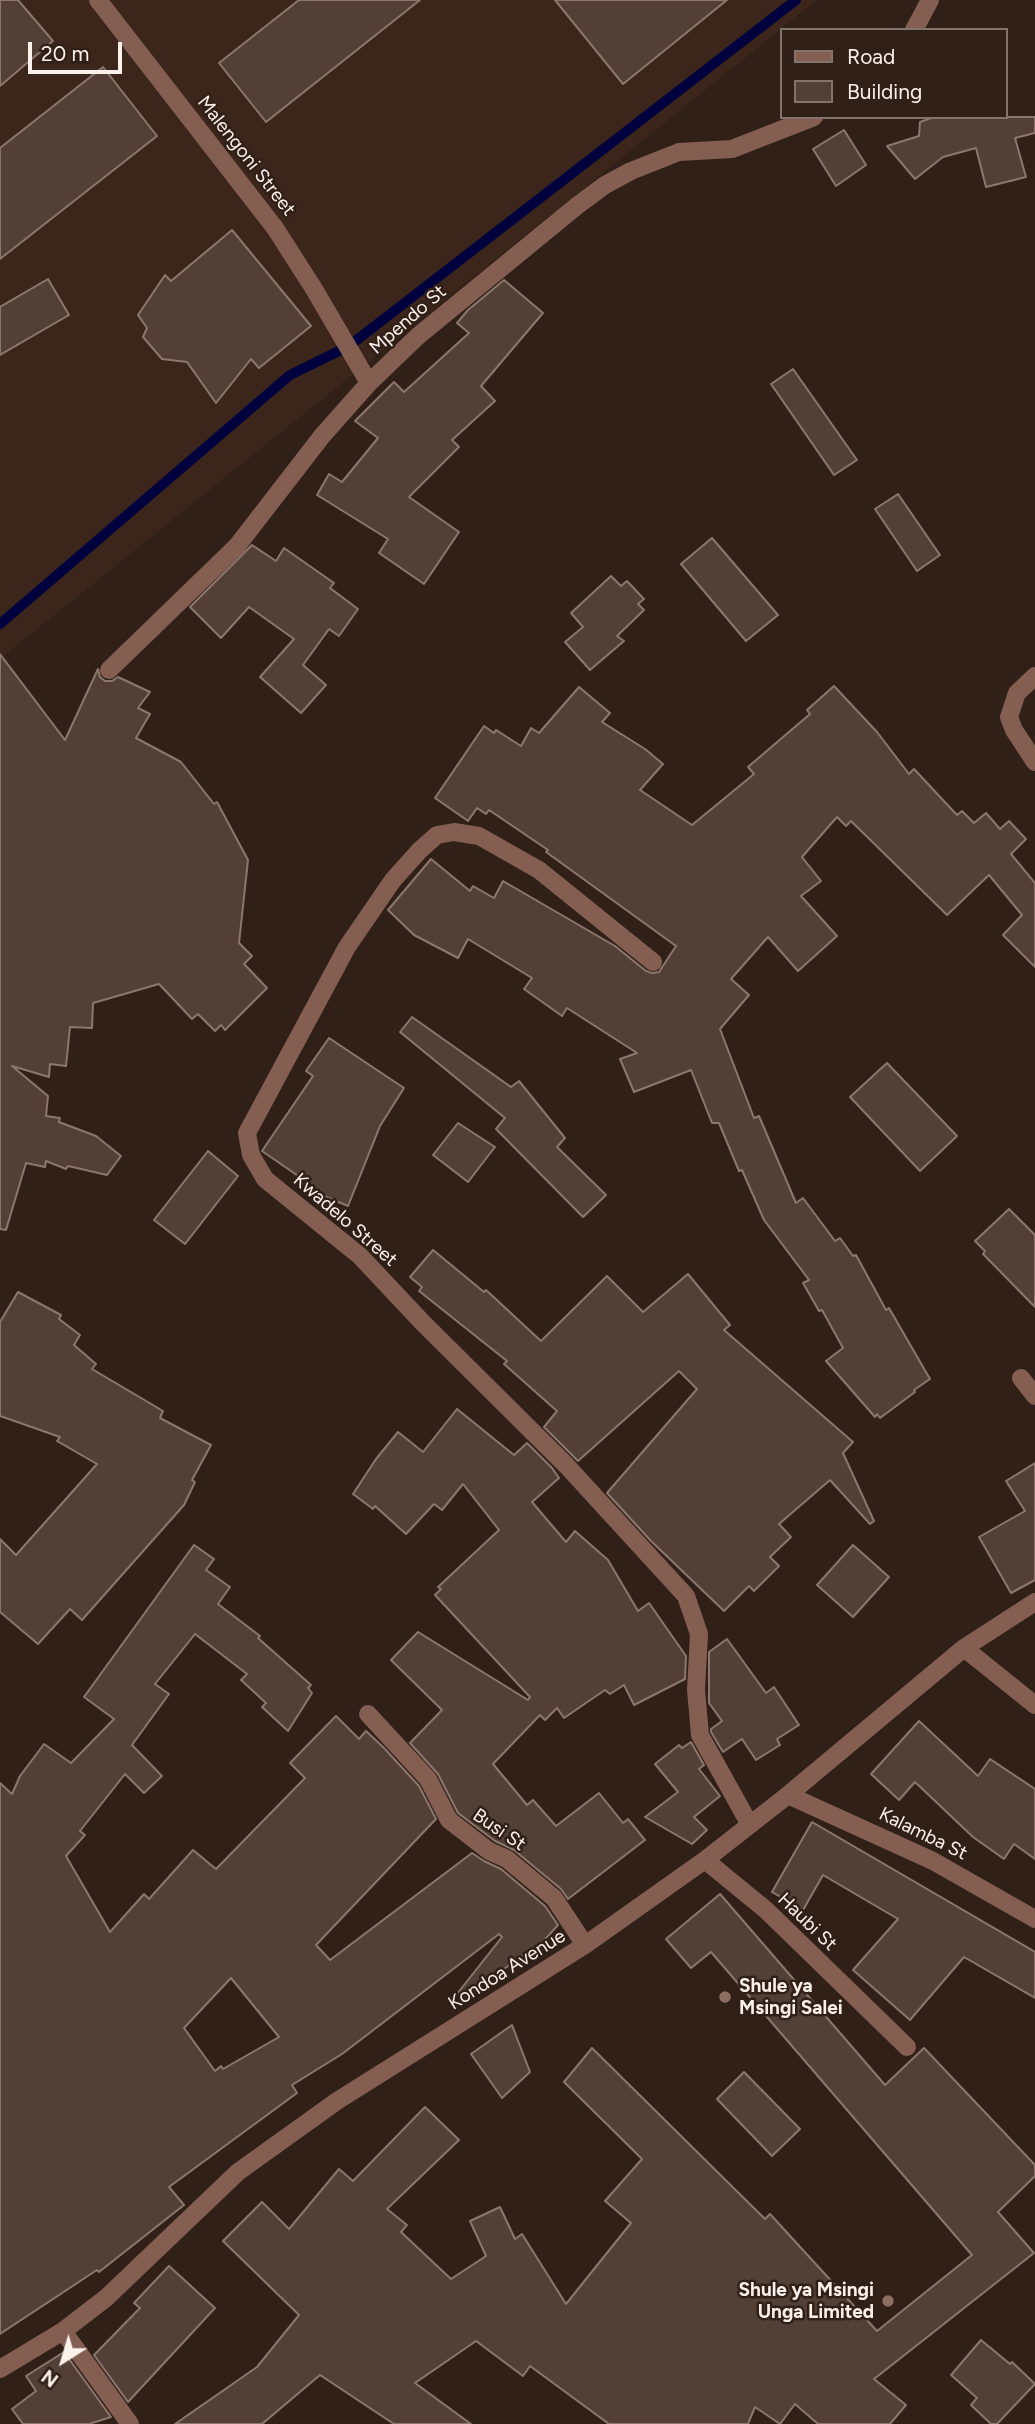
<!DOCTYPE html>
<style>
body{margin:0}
#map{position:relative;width:1035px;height:2424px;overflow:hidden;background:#302018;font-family:Figtree,sans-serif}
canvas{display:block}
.legend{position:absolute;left:780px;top:28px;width:228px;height:91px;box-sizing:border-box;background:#302018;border:2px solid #82746d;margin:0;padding:9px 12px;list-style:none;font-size:21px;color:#fdf1ec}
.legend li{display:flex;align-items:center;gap:14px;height:35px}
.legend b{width:35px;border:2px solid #82746d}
.north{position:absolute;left:28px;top:2326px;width:70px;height:70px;-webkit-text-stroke:5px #302018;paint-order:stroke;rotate:217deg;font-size:19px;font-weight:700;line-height:28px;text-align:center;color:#fdf1ec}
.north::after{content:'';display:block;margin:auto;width:24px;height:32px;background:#fdf1ec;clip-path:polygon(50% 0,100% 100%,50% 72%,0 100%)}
.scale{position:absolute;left:28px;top:42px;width:94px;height:32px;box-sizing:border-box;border:4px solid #fdf1ec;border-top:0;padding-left:9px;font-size:21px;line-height:24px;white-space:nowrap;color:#fdf1ec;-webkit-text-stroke:5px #302018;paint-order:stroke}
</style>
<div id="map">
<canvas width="1035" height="2424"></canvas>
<ul class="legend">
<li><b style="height:9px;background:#835e51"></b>Road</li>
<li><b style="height:19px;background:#524037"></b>Building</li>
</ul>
<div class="north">N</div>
<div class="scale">20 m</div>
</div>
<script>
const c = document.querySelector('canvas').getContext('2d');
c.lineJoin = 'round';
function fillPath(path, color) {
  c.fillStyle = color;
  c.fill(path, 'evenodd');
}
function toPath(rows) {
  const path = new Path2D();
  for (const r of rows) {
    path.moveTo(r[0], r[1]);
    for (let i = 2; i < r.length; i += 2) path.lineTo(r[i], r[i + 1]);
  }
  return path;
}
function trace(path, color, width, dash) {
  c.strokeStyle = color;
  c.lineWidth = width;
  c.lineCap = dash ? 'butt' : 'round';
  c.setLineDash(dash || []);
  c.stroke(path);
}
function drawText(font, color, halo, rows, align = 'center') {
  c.font = font + ' Figtree,sans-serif';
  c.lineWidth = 5;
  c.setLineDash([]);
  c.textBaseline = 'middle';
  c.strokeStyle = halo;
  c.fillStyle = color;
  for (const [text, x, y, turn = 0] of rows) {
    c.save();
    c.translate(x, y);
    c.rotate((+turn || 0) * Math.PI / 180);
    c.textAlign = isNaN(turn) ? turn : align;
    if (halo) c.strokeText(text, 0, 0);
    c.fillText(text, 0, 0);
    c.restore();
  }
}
fillPath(toPath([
 [0,0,817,0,0,659]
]), '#3c261b');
trace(toPath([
 [0,624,290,375,349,346,796,0]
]), '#00003f', 10);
const building = toPath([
 [0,0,18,0,53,41,0,86,0,0],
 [299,0,420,0,266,122,219,63,299,0],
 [555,0,727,0,623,84,555,0],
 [103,67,157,136,0,259,0,148,103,67],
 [934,117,1035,117,1035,133,1015,138,1026,177,986,187,976,148,943,157,915,179,887,146,919,136,920,122,934,117],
 [844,130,866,165,836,186,813,149,844,130],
 [232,230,311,326,259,368,251,359,216,403,187,362,162,359,143,337,147,328,138,315,165,275,171,281,232,230],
 [48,279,69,315,0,355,0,307,48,279],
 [504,280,543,313,481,386,495,401,452,440,459,447,409,497,459,532,424,584,379,553,388,539,317,495,329,474,342,482,378,438,355,421,394,382,404,392,469,333,457,323,468,310,504,280],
 [793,369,857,460,834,475,771,384,793,369],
 [898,494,940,555,917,571,875,509,898,494],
 [712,538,778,615,746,641,681,564,712,538],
 [252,545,276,561,284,548,334,583,330,588,358,609,339,636,329,629,303,665,326,685,301,713,260,677,294,639,249,607,221,638,190,607,252,545],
 [611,576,621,586,627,581,644,599,638,604,644,610,617,636,624,641,590,670,565,642,583,627,571,613,611,576],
 [0,654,65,740,98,669,100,677,105,681,112,681,118,677,150,692,138,708,150,714,136,738,181,762,214,804,217,802,248,860,239,943,252,956,244,964,267,988,225,1030,221,1025,215,1031,198,1014,192,1019,159,984,93,1003,92,1028,70,1027,66,1066,50,1064,49,1077,12,1066,48,1096,46,1116,60,1118,59,1122,96,1136,121,1156,107,1175,68,1166,66,1169,46,1161,45,1167,26,1163,6,1230,0,1229,0,654],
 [834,686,877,732,909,774,914,769,957,815,962,811,974,823,986,813,1000,829,1009,821,1026,839,1011,854,1035,883,1035,967,1003,935,1022,915,989,875,947,915,851,821,846,826,837,817,802,857,821,881,801,896,837,936,798,971,768,937,731,979,749,995,720,1029,754,1118,759,1116,796,1203,803,1198,835,1241,840,1238,853,1256,856,1255,886,1310,889,1308,930,1379,914,1390,915,1392,880,1418,877,1414,875,1417,826,1361,843,1348,822,1310,819,1311,803,1283,809,1280,764,1220,742,1170,739,1171,719,1123,712,1123,691,1070,634,1092,620,1059,637,1053,567,1008,562,1016,524,989,532,978,468,939,458,958,414,935,388,910,431,859,470,891,473,886,494,898,503,881,615,946,646,971,652,973,659,972,676,946,546,852,548,850,489,810,486,814,477,808,468,821,435,798,484,726,494,733,496,730,521,746,531,728,539,733,579,687,610,713,602,722,645,749,663,764,640,790,692,825,754,774,748,767,810,714,807,710,834,686],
 [412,1017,511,1087,519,1081,565,1138,557,1147,606,1195,583,1217,496,1129,505,1118,400,1032,412,1017],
 [329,1038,404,1088,380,1126,348,1206,298,1185,301,1178,262,1151,313,1076,306,1071,329,1038],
 [887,1063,957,1136,920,1171,850,1097,887,1063],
 [458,1123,495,1147,468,1182,433,1155,458,1123],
 [208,1151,238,1176,185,1244,154,1220,208,1151],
 [1009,1209,1035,1235,1035,1307,983,1254,985,1251,975,1241,1009,1209],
 [433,1250,484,1292,486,1290,541,1341,607,1276,643,1312,688,1274,730,1325,724,1330,853,1442,843,1453,874,1521,870,1524,830,1480,779,1524,791,1537,770,1557,779,1566,754,1591,749,1586,724,1611,651,1541,607,1493,697,1389,679,1371,578,1461,544,1427,557,1411,504,1364,507,1361,419,1291,422,1287,410,1277,433,1250],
 [18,1292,61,1315,59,1319,80,1335,74,1345,96,1364,92,1369,163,1411,160,1418,211,1445,192,1480,195,1482,184,1505,82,1620,70,1609,38,1644,0,1612,0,1539,16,1555,97,1464,57,1441,60,1437,0,1416,0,1322,18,1292],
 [457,1409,514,1455,527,1443,552,1468,559,1478,532,1502,566,1542,575,1531,608,1560,638,1611,649,1603,686,1656,685,1679,634,1705,624,1685,610,1694,605,1690,564,1718,557,1708,545,1720,540,1715,493,1764,527,1805,533,1800,556,1826,599,1793,623,1823,628,1819,645,1840,568,1899,561,1889,514,1850,495,1841,458,1813,438,1774,410,1743,442,1710,391,1660,418,1632,528,1700,530,1697,435,1595,441,1589,438,1587,499,1530,463,1484,442,1510,434,1504,406,1534,375,1506,373,1509,353,1494,376,1459,398,1432,423,1452,457,1409],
 [1035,1463,1035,1580,1011,1593,979,1537,1025,1511,1006,1481,1035,1463],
 [194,1545,214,1559,206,1570,230,1587,218,1604,260,1636,258,1638,311,1685,308,1688,312,1693,288,1731,262,1707,266,1703,241,1680,247,1674,195,1634,155,1684,169,1694,132,1745,162,1776,144,1793,125,1774,80,1831,85,1835,66,1856,110,1932,144,1894,149,1899,193,1850,216,1869,305,1778,290,1763,336,1716,359,1739,366,1731,384,1748,419,1786,436,1819,316,1945,330,1960,472,1853,484,1861,501,1869,545,1906,558,1925,531,1955,529,1952,461,1998,457,1994,502,1937,499,1934,342,2054,292,2085,297,2093,169,2187,184,2205,99,2272,97,2270,0,2334,0,1783,12,1794,20,1776,44,1744,71,1763,114,1719,84,1697,194,1545],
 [231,1978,279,2037,223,2069,221,2066,215,2071,184,2028,231,1978],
 [853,1545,889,1577,853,1617,817,1585,853,1545],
 [727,1639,766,1693,774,1687,799,1725,777,1739,780,1745,756,1760,742,1739,723,1752,711,1732,711,1729,722,1721,709,1703,709,1652,727,1639],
 [919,1721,978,1776,990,1759,1035,1789,1035,1859,1014,1844,1004,1859,973,1837,915,1782,899,1800,871,1774,919,1721],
 [691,1742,704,1765,699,1769,720,1796,694,1817,707,1830,692,1844,645,1817,678,1792,655,1764,679,1745,682,1748,691,1742],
 [812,1822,1035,1952,1035,1998,964,1957,910,2020,853,1970,898,1919,823,1875,803,1910,772,1892,812,1822],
 [720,1894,885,2085,924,2048,1035,2165,1035,2176,998,2212,1034,2253,874,2379,906,2405,890,2424,818,2424,795,2404,780,2424,755,2407,748,2424,609,2424,530,2366,523,2376,476,2341,415,2383,471,2424,394,2424,320,2375,262,2424,175,2424,257,2367,299,2315,223,2241,262,2202,289,2229,339,2169,353,2181,425,2107,459,2140,387,2209,407,2225,401,2232,451,2279,486,2256,470,2221,500,2207,515,2239,522,2234,566,2304,631,2223,605,2201,642,2159,564,2082,592,2048,765,2219,770,2214,877,2331,972,2255,711,1952,691,1968,666,1939,720,1894],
 [512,2025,530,2072,502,2098,471,2054,512,2025],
 [744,2072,800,2129,772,2156,717,2099,744,2072],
 [169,2266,215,2308,128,2402,94,2355,140,2308,134,2303,169,2266],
 [981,2340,1010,2364,1012,2362,1035,2384,997,2424,991,2424,971,2405,977,2398,951,2375,981,2340],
 [64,2352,111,2417,89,2424,23,2424,12,2409,36,2391,26,2376,64,2352]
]);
fillPath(building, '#524037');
trace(building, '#8b776d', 2);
trace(toPath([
 [98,0,275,228,314,289,369,383],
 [914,30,930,0],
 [109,670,237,546,322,436,369,383,418,336,578,205,605,185,631,171,679,152,732,149,814,117],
 [1035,676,1017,693,1009,717,1014,730,1035,762],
 [653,962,539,870,479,836,454,832,437,835,420,850,393,880,347,947,247,1133,251,1155,265,1179,360,1256,423,1323,566,1465,686,1596,699,1634,696,1690,700,1735,750,1825],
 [1021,1378,1035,1396],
 [964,1648,1035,1705],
 [368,1714,428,1779,449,1820,489,1851,507,1859,554,1898,585,1945],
 [788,1795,933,1861,1035,1919],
 [705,1860,766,1910,907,2047],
 [63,2331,130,2424],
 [0,2369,63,2331,106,2298,238,2172,337,2101,585,1945,705,1860,788,1795,964,1648,1035,1602]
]), '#835e51', 18);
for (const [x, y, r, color] of [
 [725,1997,7,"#8d6e63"],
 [888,2301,7,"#8d6e63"]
]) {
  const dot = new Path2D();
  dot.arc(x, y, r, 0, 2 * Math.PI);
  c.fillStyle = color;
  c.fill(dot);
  trace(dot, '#302018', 2.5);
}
drawText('19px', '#fdf1ec', '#302018', [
 ["Malengoni Street",246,156,52],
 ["Mpendo St",408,320,-41],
 ["Kwadelo Street",345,1220,41],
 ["Busi St",499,1830,34],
 ["Kalamba St",923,1834,26],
 ["Haubi St",807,1922,44],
 ["Kondoa Avenue",507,1970,-32]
]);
drawText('bold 19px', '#fdf1ec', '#302018', [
 ["Shule ya",739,1986],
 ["Msingi Salei",739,2008],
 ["Shule ya Msingi",874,2290,"right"],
 ["Unga Limited",874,2312,"right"]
], 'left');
</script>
